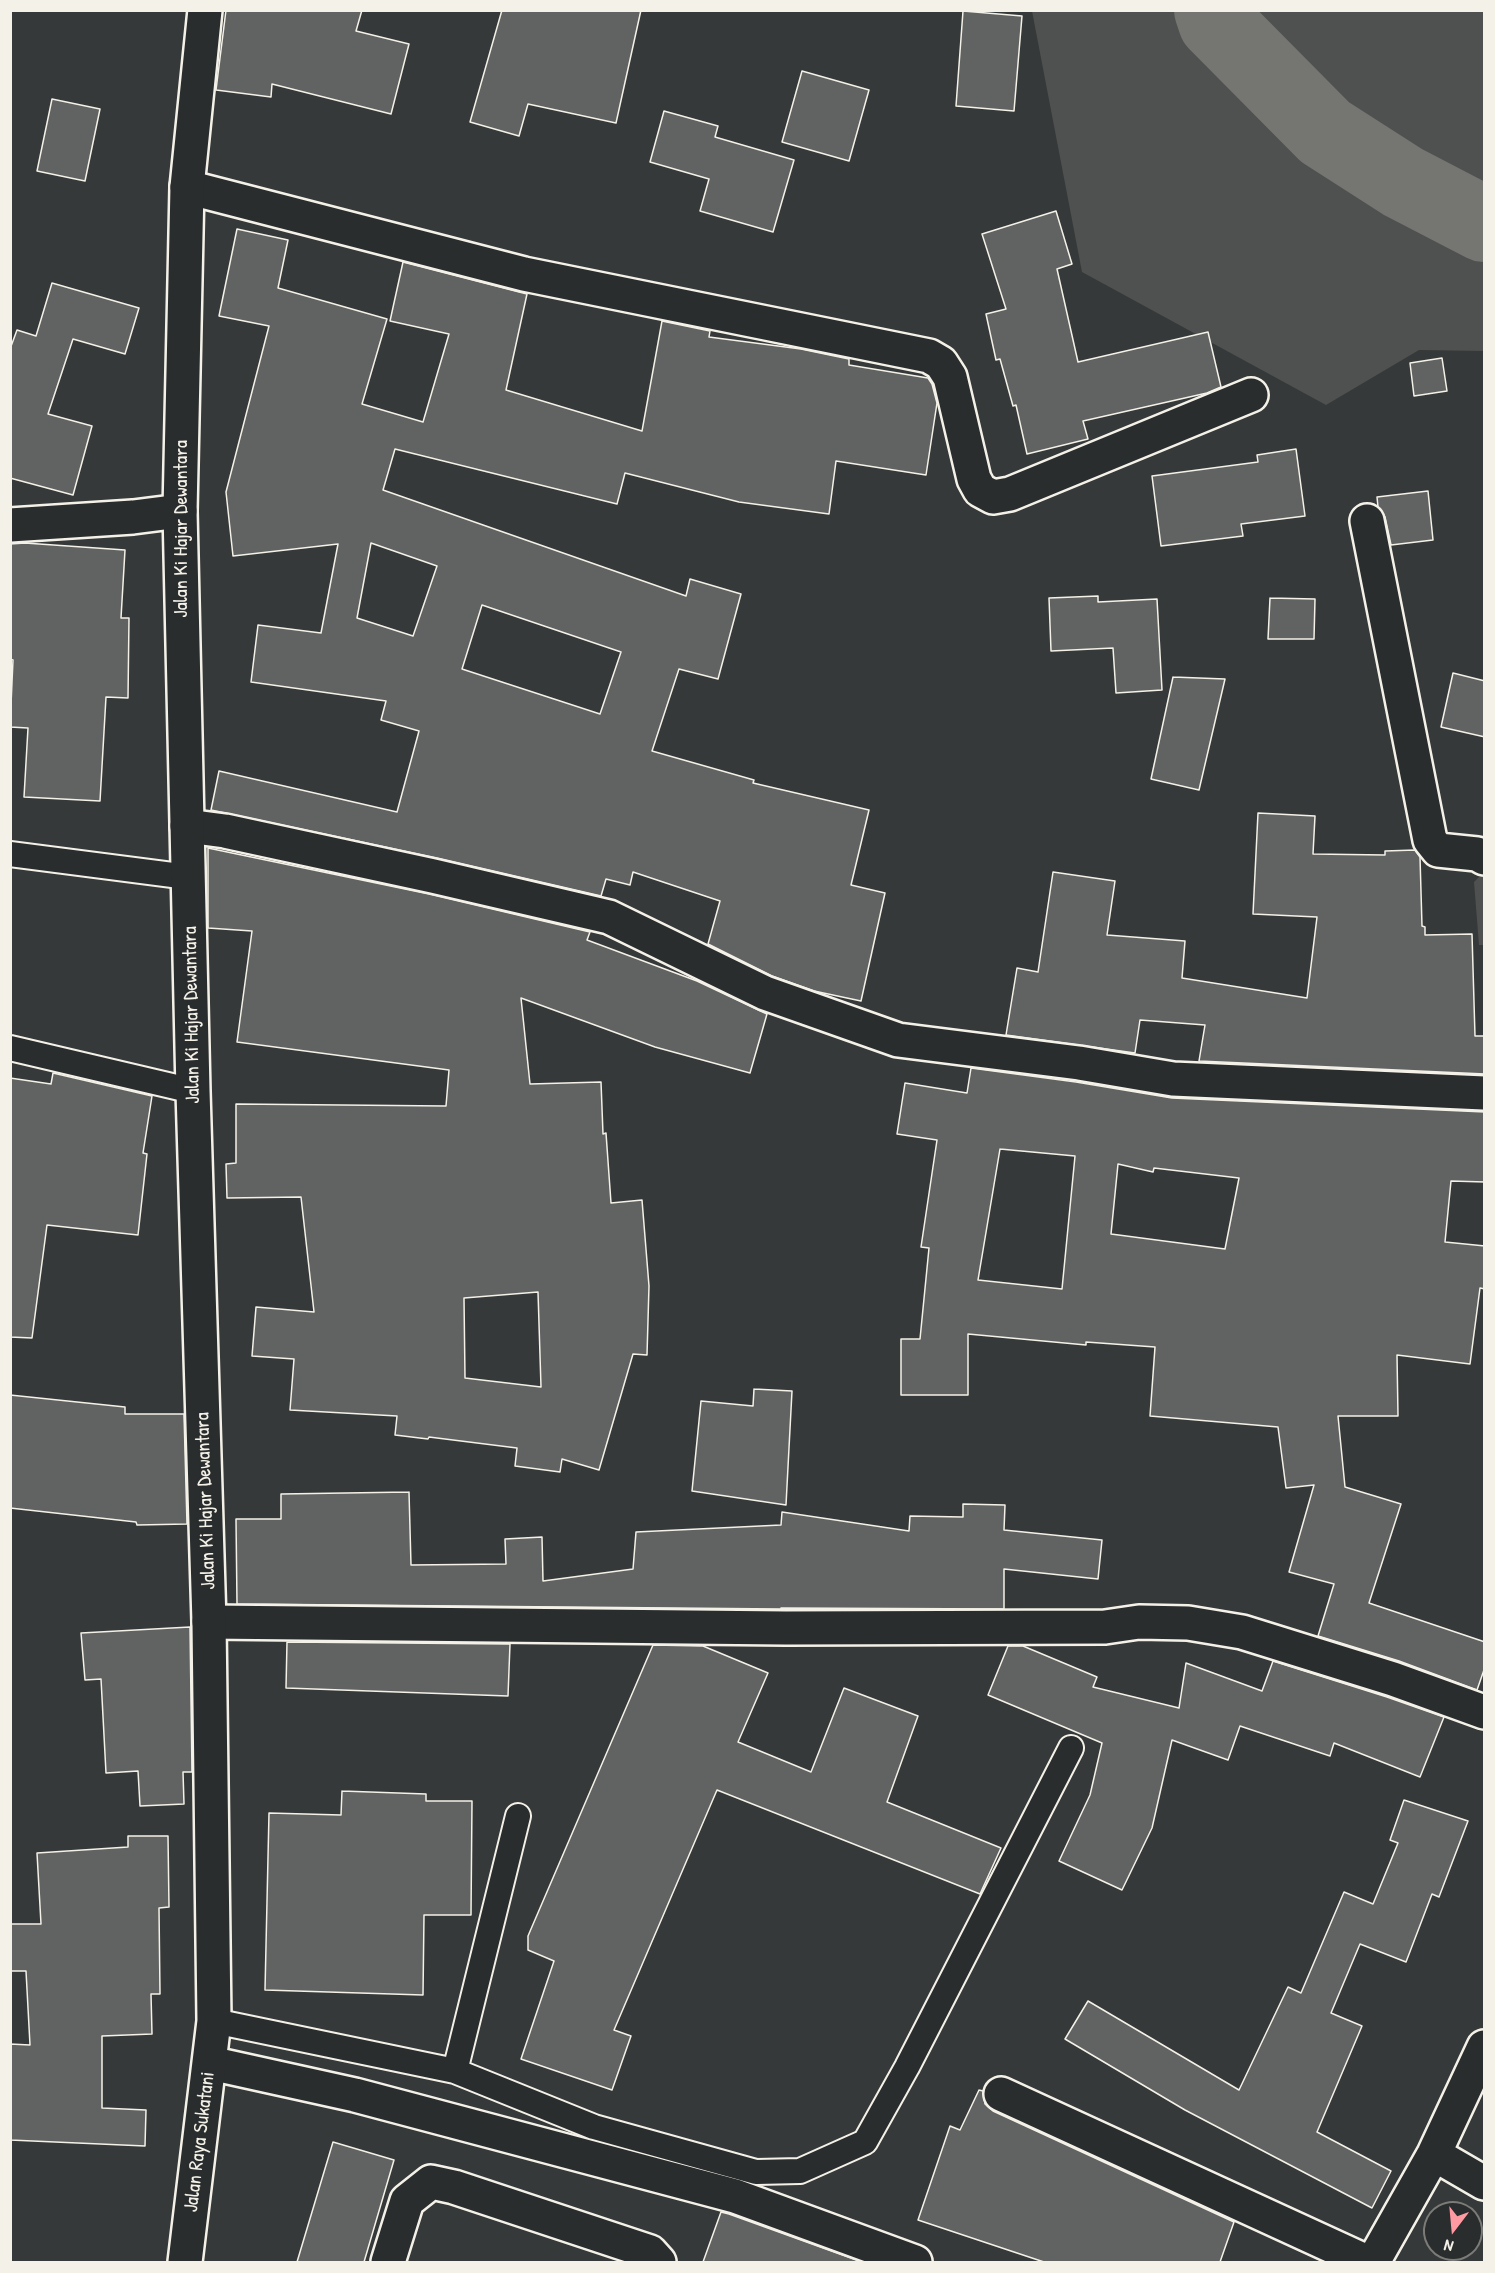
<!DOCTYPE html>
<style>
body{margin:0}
#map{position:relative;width:1495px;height:2273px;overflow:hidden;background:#363939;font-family:"Patrick Hand",sans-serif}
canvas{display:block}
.frame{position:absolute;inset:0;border:12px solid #f4f1e8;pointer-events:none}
.north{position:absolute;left:1423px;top:2201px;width:60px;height:60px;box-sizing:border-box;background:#2a2d2e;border:2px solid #7b7b78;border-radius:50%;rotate:196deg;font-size:16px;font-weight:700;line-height:24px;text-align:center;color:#f4f1e8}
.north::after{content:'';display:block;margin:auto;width:21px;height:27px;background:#ff9aa2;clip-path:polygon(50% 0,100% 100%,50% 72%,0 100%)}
</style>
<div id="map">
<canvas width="1495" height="2273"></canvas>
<div class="frame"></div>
<div class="north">N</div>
</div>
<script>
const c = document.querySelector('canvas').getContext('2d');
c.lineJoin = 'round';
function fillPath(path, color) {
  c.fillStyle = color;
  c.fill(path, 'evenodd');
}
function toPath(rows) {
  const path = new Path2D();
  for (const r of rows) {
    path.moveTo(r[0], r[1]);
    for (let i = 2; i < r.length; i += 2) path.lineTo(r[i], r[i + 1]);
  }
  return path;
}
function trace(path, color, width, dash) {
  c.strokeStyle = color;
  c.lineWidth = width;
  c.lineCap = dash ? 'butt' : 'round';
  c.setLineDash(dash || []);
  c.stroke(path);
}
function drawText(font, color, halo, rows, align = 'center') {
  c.font = font + ' "Patrick Hand",sans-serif';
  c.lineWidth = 4.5;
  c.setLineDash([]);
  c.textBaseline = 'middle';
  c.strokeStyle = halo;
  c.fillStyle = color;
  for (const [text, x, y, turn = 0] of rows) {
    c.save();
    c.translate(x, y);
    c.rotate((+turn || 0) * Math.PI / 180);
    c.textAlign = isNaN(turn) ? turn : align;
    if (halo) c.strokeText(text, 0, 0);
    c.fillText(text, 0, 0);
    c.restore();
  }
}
fillPath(toPath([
 [1032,11,1484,11,1484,351,1419,350,1326,405,1082,272],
 [1484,872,1484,945,1479,945,1474,882]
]), '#4e514f');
trace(toPath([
 [1212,10,1216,22,1325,132,1403,182,1484,224]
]), '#757572', 76);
const building = toPath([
 [226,10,362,10,356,31,409,44,391,114,272,84,271,97,216,90,226,10],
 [502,10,641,10,616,123,528,104,519,136,470,122,502,10],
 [963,11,1022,16,1014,111,956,106,963,11],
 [802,71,869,90,849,161,782,142,802,71],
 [52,99,100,109,85,181,37,171,52,99],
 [664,111,718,126,715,137,794,160,773,232,700,211,709,179,650,162,664,111],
 [1056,211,1072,264,1057,269,1078,362,1208,332,1221,387,1207,393,1083,421,1088,439,1027,454,1016,405,1013,406,1000,359,996,360,986,314,1006,309,982,234,1056,211],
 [237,229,288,240,278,288,387,319,362,404,423,422,449,334,390,321,403,262,527,294,506,390,642,431,662,321,710,331,709,337,801,349,849,359,849,365,928,378,932,384,937,403,926,475,836,461,829,514,739,502,625,473,617,504,395,449,383,490,686,596,690,579,741,594,718,679,679,669,652,751,754,780,753,783,869,810,851,885,885,893,861,1001,814,991,772,976,708,944,720,901,633,872,630,885,606,879,601,896,437,858,211,810,219,771,397,812,419,731,381,720,386,701,251,682,258,625,321,633,338,544,233,556,226,492,269,326,219,316,237,229],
 [371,543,437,566,413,636,357,618,371,543],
 [482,605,621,652,600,714,462,669,482,605],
 [52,283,139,308,125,354,73,339,48,414,92,426,73,495,10,478,10,349,17,330,36,336,52,283],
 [1442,358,1447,391,1414,396,1410,363,1442,358],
 [1296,449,1305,516,1241,524,1243,536,1161,546,1152,476,1258,462,1257,455,1296,449],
 [1428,491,1433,540,1391,545,1385,517,1378,507,1377,497,1428,491],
 [25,543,125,550,121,618,129,618,128,698,106,697,100,801,24,797,28,728,10,727,13,660,10,659,10,544,25,543],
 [1098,596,1098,602,1157,599,1162,690,1116,693,1113,648,1051,651,1049,598,1098,596],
 [1270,598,1315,599,1314,639,1268,639,1270,598],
 [1453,673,1485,681,1485,737,1441,727,1453,673],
 [1173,677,1225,679,1199,790,1151,779,1173,677],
 [1258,813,1315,816,1313,854,1385,855,1385,851,1415,850,1420,857,1422,926,1425,927,1425,935,1472,934,1475,1036,1485,1036,1485,1074,1199,1061,1205,1025,1140,1020,1135,1053,1006,1035,1017,968,1038,972,1053,872,1115,881,1107,935,1185,941,1182,978,1307,998,1317,917,1253,914,1258,813],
 [208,848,429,894,590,932,587,940,697,981,767,1014,750,1073,655,1047,521,998,530,1084,601,1082,603,1134,606,1133,611,1203,642,1200,649,1286,647,1355,633,1354,599,1470,562,1459,560,1472,515,1466,517,1448,429,1437,428,1439,395,1435,397,1416,290,1410,294,1359,252,1356,256,1307,314,1312,301,1197,227,1198,226,1164,236,1163,236,1104,446,1106,449,1070,237,1042,252,931,208,928,208,848],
 [538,1292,541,1387,465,1378,464,1298,538,1292],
 [971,1068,1076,1082,1172,1098,1485,1112,1485,1182,1451,1181,1445,1242,1485,1246,1485,1289,1480,1288,1470,1364,1397,1355,1398,1416,1338,1416,1345,1487,1401,1504,1369,1603,1485,1642,1485,1667,1477,1690,1399,1661,1318,1636,1334,1584,1289,1572,1314,1485,1286,1488,1278,1427,1150,1416,1155,1347,1086,1342,1086,1345,968,1334,968,1395,901,1395,901,1339,920,1339,929,1248,921,1247,937,1140,897,1134,905,1083,967,1093,971,1068],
 [1000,1149,1075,1156,1062,1289,978,1280,1000,1149],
 [1118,1164,1153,1172,1154,1168,1239,1178,1225,1249,1111,1234,1118,1164],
 [53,1073,152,1096,143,1153,147,1154,138,1235,47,1225,32,1338,10,1337,10,1078,51,1084,53,1073],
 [754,1389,792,1391,786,1505,692,1491,701,1401,753,1406,754,1389],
 [10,1395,125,1407,125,1414,184,1414,187,1524,137,1525,136,1522,10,1508,10,1395],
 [409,1492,411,1565,506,1564,505,1539,542,1537,543,1581,633,1569,636,1532,781,1525,782,1512,909,1531,910,1516,963,1517,963,1504,1005,1505,1004,1530,1102,1540,1098,1579,1004,1569,1004,1609,781,1608,781,1609,237,1604,236,1519,281,1519,281,1494,409,1492],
 [190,1627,192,1772,183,1772,184,1804,140,1806,138,1771,106,1773,101,1679,85,1680,81,1633,190,1627],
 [287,1642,510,1644,508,1696,286,1688,287,1642],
 [653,1645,703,1646,768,1673,738,1742,811,1772,844,1688,918,1716,887,1802,1001,1848,980,1894,717,1790,614,2030,631,2036,612,2090,521,2059,554,1961,528,1950,528,1936,653,1645],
 [1008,1646,1023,1646,1097,1677,1093,1687,1179,1708,1186,1663,1262,1691,1273,1661,1387,1697,1444,1717,1420,1777,1334,1743,1330,1756,1240,1726,1228,1760,1172,1740,1152,1828,1122,1890,1059,1861,1090,1795,1102,1743,988,1695,1008,1646],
 [342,1791,426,1794,426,1801,472,1801,471,1915,424,1915,423,1995,265,1990,269,1813,341,1815,342,1791],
 [1404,1800,1468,1821,1439,1897,1432,1894,1406,1962,1360,1944,1331,2013,1362,2026,1317,2132,1391,2171,1372,2208,1185,2110,1065,2039,1088,2001,1239,2090,1288,1987,1301,1993,1344,1892,1373,1904,1398,1843,1390,1840,1404,1800],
 [128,1836,168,1836,169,1907,159,1908,160,1994,151,1994,152,2034,102,2036,102,2108,146,2110,145,2146,10,2140,10,2044,30,2045,26,1971,10,1971,10,1924,41,1924,37,1853,128,1847,128,1836],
 [979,2090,983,2091,985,2104,993,2111,1234,2222,1220,2262,1044,2262,918,2220,950,2126,960,2130,979,2090],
 [333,2142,394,2160,364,2262,297,2262,333,2142],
 [721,2212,729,2214,862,2262,703,2262,721,2212]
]);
fillPath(building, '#616362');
trace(building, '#f4f1e8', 1.5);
const service = toPath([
 [10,854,188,877],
 [10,1048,193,1091],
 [214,2021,455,2071,594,2127,756,2172,800,2171,865,2142,907,2067,1071,1748],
 [455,2071,518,1816]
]);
const minor = toPath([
 [187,187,524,274,929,356,941,363,950,377,974,479,980,490,993,497,1010,494,1251,395],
 [1367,521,1430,840,1438,850,1477,854,1484,858],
 [10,525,133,517,180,511],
 [187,826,225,831,433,876,609,917,765,993,898,1040,1079,1063,1173,1079,1484,1093],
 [209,1622,786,1628,1105,1627,1139,1622,1188,1623,1242,1632,1393,1679,1484,1712],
 [210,2063,355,2095,735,2196,915,2262],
 [1001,2094,1367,2262],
 [1434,2154,1484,2183],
 [388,2262,407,2201,431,2182,454,2187,650,2252,659,2262],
 [1373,2262,1434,2154,1484,2047]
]);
const secondary = toPath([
 [185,2262,214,2021,209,1622,193,1091,180,511,187,187,205,10]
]);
trace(service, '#f4f1e8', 28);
trace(minor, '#f4f1e8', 38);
trace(secondary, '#f4f1e8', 38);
trace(service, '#2a2d2e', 24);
trace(minor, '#2a2d2e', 33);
trace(secondary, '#2a2d2e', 33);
drawText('20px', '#f4f1e8', '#2a2d2e', [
 ["Jalan Ki Hajar Dewantara",182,529,-90],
 ["Jalan Ki Hajar Dewantara",192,1015,-91],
 ["Jalan Ki Hajar Dewantara",206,1501,-92],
 ["Jalan Raya Sukatani",200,2142,-83]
]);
</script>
